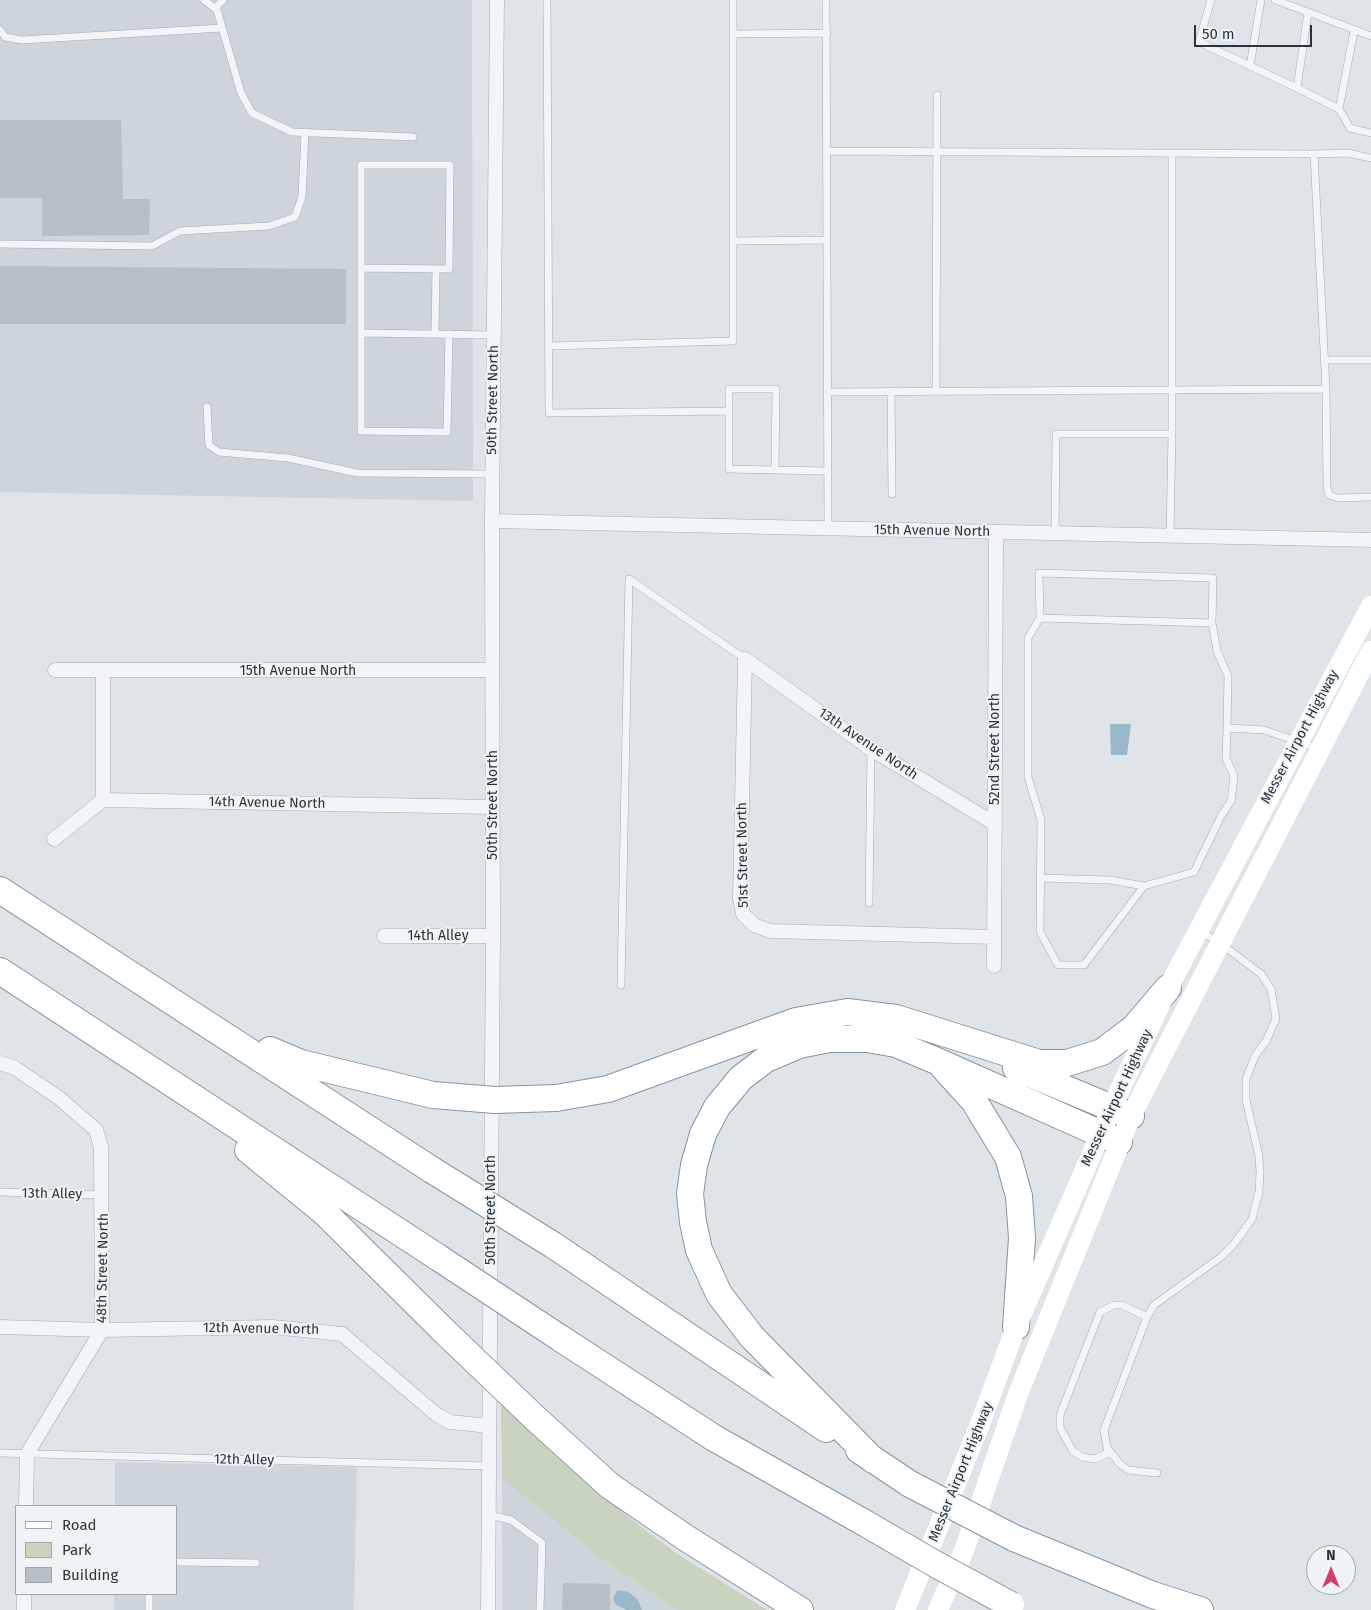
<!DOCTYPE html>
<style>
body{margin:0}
#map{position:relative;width:1371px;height:1610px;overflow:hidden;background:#dfe4e9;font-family:"Fira Sans",sans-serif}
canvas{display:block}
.legend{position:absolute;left:15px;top:1505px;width:162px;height:90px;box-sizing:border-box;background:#eff3f6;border:1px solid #9fa7ad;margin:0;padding:6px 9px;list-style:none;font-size:15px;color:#273440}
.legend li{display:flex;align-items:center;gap:10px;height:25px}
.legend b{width:25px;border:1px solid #9fa7ad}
.north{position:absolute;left:1306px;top:1545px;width:50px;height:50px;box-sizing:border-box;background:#eff3f6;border:1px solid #9fa7ad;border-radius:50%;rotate:0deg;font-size:14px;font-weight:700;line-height:20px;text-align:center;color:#273440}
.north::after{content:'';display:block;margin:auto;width:18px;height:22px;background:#d1406d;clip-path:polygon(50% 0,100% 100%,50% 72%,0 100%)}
.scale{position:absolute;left:1194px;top:25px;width:118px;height:22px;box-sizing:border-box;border:2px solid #273440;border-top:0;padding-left:6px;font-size:15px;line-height:18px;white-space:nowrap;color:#273440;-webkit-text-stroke:4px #eff3f6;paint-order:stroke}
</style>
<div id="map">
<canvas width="1371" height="1610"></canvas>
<ul class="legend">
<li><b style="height:6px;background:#fff"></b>Road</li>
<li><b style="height:14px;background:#c8d3c0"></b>Park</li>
<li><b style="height:14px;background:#b6bec6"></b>Building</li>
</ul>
<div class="north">N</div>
<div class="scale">50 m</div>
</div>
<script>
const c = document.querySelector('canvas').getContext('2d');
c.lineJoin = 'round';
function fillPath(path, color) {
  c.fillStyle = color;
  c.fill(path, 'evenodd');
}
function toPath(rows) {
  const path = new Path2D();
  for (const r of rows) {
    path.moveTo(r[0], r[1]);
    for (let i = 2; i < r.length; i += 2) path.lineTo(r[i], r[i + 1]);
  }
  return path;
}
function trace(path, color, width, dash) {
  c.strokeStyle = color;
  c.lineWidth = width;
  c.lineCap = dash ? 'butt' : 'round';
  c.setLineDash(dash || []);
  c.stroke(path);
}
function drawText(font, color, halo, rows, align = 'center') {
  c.font = font + ' "Fira Sans",sans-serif';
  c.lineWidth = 4;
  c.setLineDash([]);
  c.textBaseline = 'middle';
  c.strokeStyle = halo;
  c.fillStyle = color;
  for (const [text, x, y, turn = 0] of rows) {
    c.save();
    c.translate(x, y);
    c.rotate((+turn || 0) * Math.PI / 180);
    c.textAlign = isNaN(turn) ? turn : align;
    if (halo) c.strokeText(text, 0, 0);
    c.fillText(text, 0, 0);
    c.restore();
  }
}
fillPath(toPath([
 [0,0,472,0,473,501,0,492],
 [115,1462,357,1467,354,1610,114,1610,114,1594,176,1594,176,1506,115,1506],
 [502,1478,596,1555,677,1610,502,1610]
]), '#cdd4db');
fillPath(toPath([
 [501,1400,627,1516,676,1553,767,1610,677,1610,596,1555,502,1478]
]), '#c8d3c0');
fillPath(toPath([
 [1110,724,1131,724,1127,755,1111,755],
 [618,1590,629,1592,638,1600,642,1610,627,1610,616,1605,613,1598]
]), '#99b8ca');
fillPath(toPath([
 [0,120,121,120,123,199,150,199,149,235,42,236,42,198,0,198],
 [0,266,346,269,346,324,0,324],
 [563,1583,610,1584,610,1610,562,1610]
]), '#b6bec6');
const lane = toPath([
 [204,0,217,10,241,93,252,113,292,132,413,137],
 [547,0,549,413,729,411],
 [826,0,828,528],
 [1211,0,1199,42,1297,88],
 [1275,0,1308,12],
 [215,8,223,0],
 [0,30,5,37,22,40,222,28],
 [733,34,827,33],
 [1371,36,1308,12,1297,88,1339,109,1350,128,1371,133],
 [1250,66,1261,0],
 [1339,109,1354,31],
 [827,151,1314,154,1326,389,828,392],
 [1172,153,1172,434],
 [1314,154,1348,153,1371,158],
 [733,241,827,240],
 [0,244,152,246,180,231,269,226,295,217,302,197,305,132],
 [361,268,449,269,450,165,361,165,361,333,494,335],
 [361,333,361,431,447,432,449,334],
 [435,334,436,269],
 [548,346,733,341,733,0],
 [1324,360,1371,360],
 [1326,389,1327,488,1329,495,1338,498,1371,497],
 [891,391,892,494],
 [936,391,937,95],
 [207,407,209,445,219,452,288,458,357,473,492,474],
 [775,470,776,389,729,389,729,469,775,470,828,471],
 [1055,534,1056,434,1172,434,1170,536],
 [1040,618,1212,623],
 [1227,728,1226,758,1234,776,1231,801,1221,816,1194,872,1144,886,1084,965,1058,965,1040,932,1041,820,1028,777,1028,638,1040,618,1039,573,1213,578,1212,623,1217,651,1228,676,1227,728,1264,730,1320,749],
 [1040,878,1110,880,1144,886],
 [869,903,871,749],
 [621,985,629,579,745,659],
 [0,1192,102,1195],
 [1110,1452,1095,1459,1082,1457,1073,1451,1060,1428,1060,1415,1100,1312,1114,1305,1122,1305,1147,1317],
 [0,1453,489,1466],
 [1157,1473,1128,1470,1120,1464,1107,1448,1104,1430,1147,1317,1154,1305,1221,1257,1234,1244,1252,1219,1259,1192,1260,1172,1259,1156,1246,1100,1246,1079,1255,1056,1266,1041,1276,1019,1271,989,1261,974,1220,943,1201,932],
 [489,1515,511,1520,542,1543,540,1610],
 [176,1562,256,1563],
 [149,1610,149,1594]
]);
const street = toPath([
 [492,521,1371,540],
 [745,659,740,899,743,914,754,925,770,931,994,937],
 [745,659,871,749,995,824],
 [55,670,492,670],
 [103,800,103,671],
 [54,839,103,800,493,807],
 [384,936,493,936],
 [994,966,996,532],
 [0,1063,15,1068,59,1098,96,1130,101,1147,102,1330,27,1454,26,1506],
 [0,1327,102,1330,273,1327,342,1334,437,1415,450,1422,489,1426],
 [24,1610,24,1594],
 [488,1610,493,936,492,521,497,0]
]);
const highway = toPath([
 [0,890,432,1170],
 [0,971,439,1258],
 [270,1050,301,1063,433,1095],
 [944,1068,974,1101,1008,1157,1019,1196,1022,1238,1016,1327],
 [1016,1068,1131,1116],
 [556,1098,608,1089,796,1021,847,1012,896,1018,1039,1063,1067,1063,1102,1052,1134,1028,1168,988],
 [248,1150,325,1213,444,1331],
 [553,1245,826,1429],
 [560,1338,714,1438,863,1522],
 [535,1418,610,1486,686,1538,800,1610],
 [859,1450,910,1484],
 [873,1460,752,1337,719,1294,699,1250,693,1222,690,1194,694,1165,703,1134,717,1107,741,1078,766,1059,799,1045,829,1039,867,1039,896,1044,939,1062,1119,1142],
 [1014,1538,1153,1595,1200,1610]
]);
trace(lane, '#a4acb3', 8);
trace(street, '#a4acb3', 15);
trace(highway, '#8694a0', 28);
trace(lane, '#f2f4f7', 7);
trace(street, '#f2f4f7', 14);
trace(toPath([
 [905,1610,980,1424,1016,1327,1121,1087,1168,988,1371,606],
 [938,1610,965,1548,1018,1394,1131,1116,1371,651]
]), '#fff', 20);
trace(highway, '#fff', 26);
const highwayBridge = toPath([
 [433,1095,495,1100,556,1098],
 [432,1170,553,1245],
 [439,1258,560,1338],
 [444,1331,535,1418],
 [910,1484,1014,1538],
 [863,1522,937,1565,1011,1605]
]);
trace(highwayBridge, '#8694a0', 28, []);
trace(highwayBridge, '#fff', 26);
drawText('14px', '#273440', '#eff3f6', [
 ["50th Street North",493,400,-89],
 ["15th Avenue North",932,531,1],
 ["15th Avenue North",298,671],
 ["Messer Airport Highway",1300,737,-62],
 ["13th Avenue North",868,744,34],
 ["52nd Street North",995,749,-90],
 ["14th Avenue North",267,803,1],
 ["50th Street North",493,805,-90],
 ["51st Street North",743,855,-91],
 ["14th Alley",438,936],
 ["Messer Airport Highway",1117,1098,-65],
 ["13th Alley",52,1194,1],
 ["50th Street North",491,1210,-90],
 ["48th Street North",103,1268,-89],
 ["12th Avenue North",261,1329,1],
 ["12th Alley",244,1460,1],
 ["Messer Airport Highway",961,1472,-68]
]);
</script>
